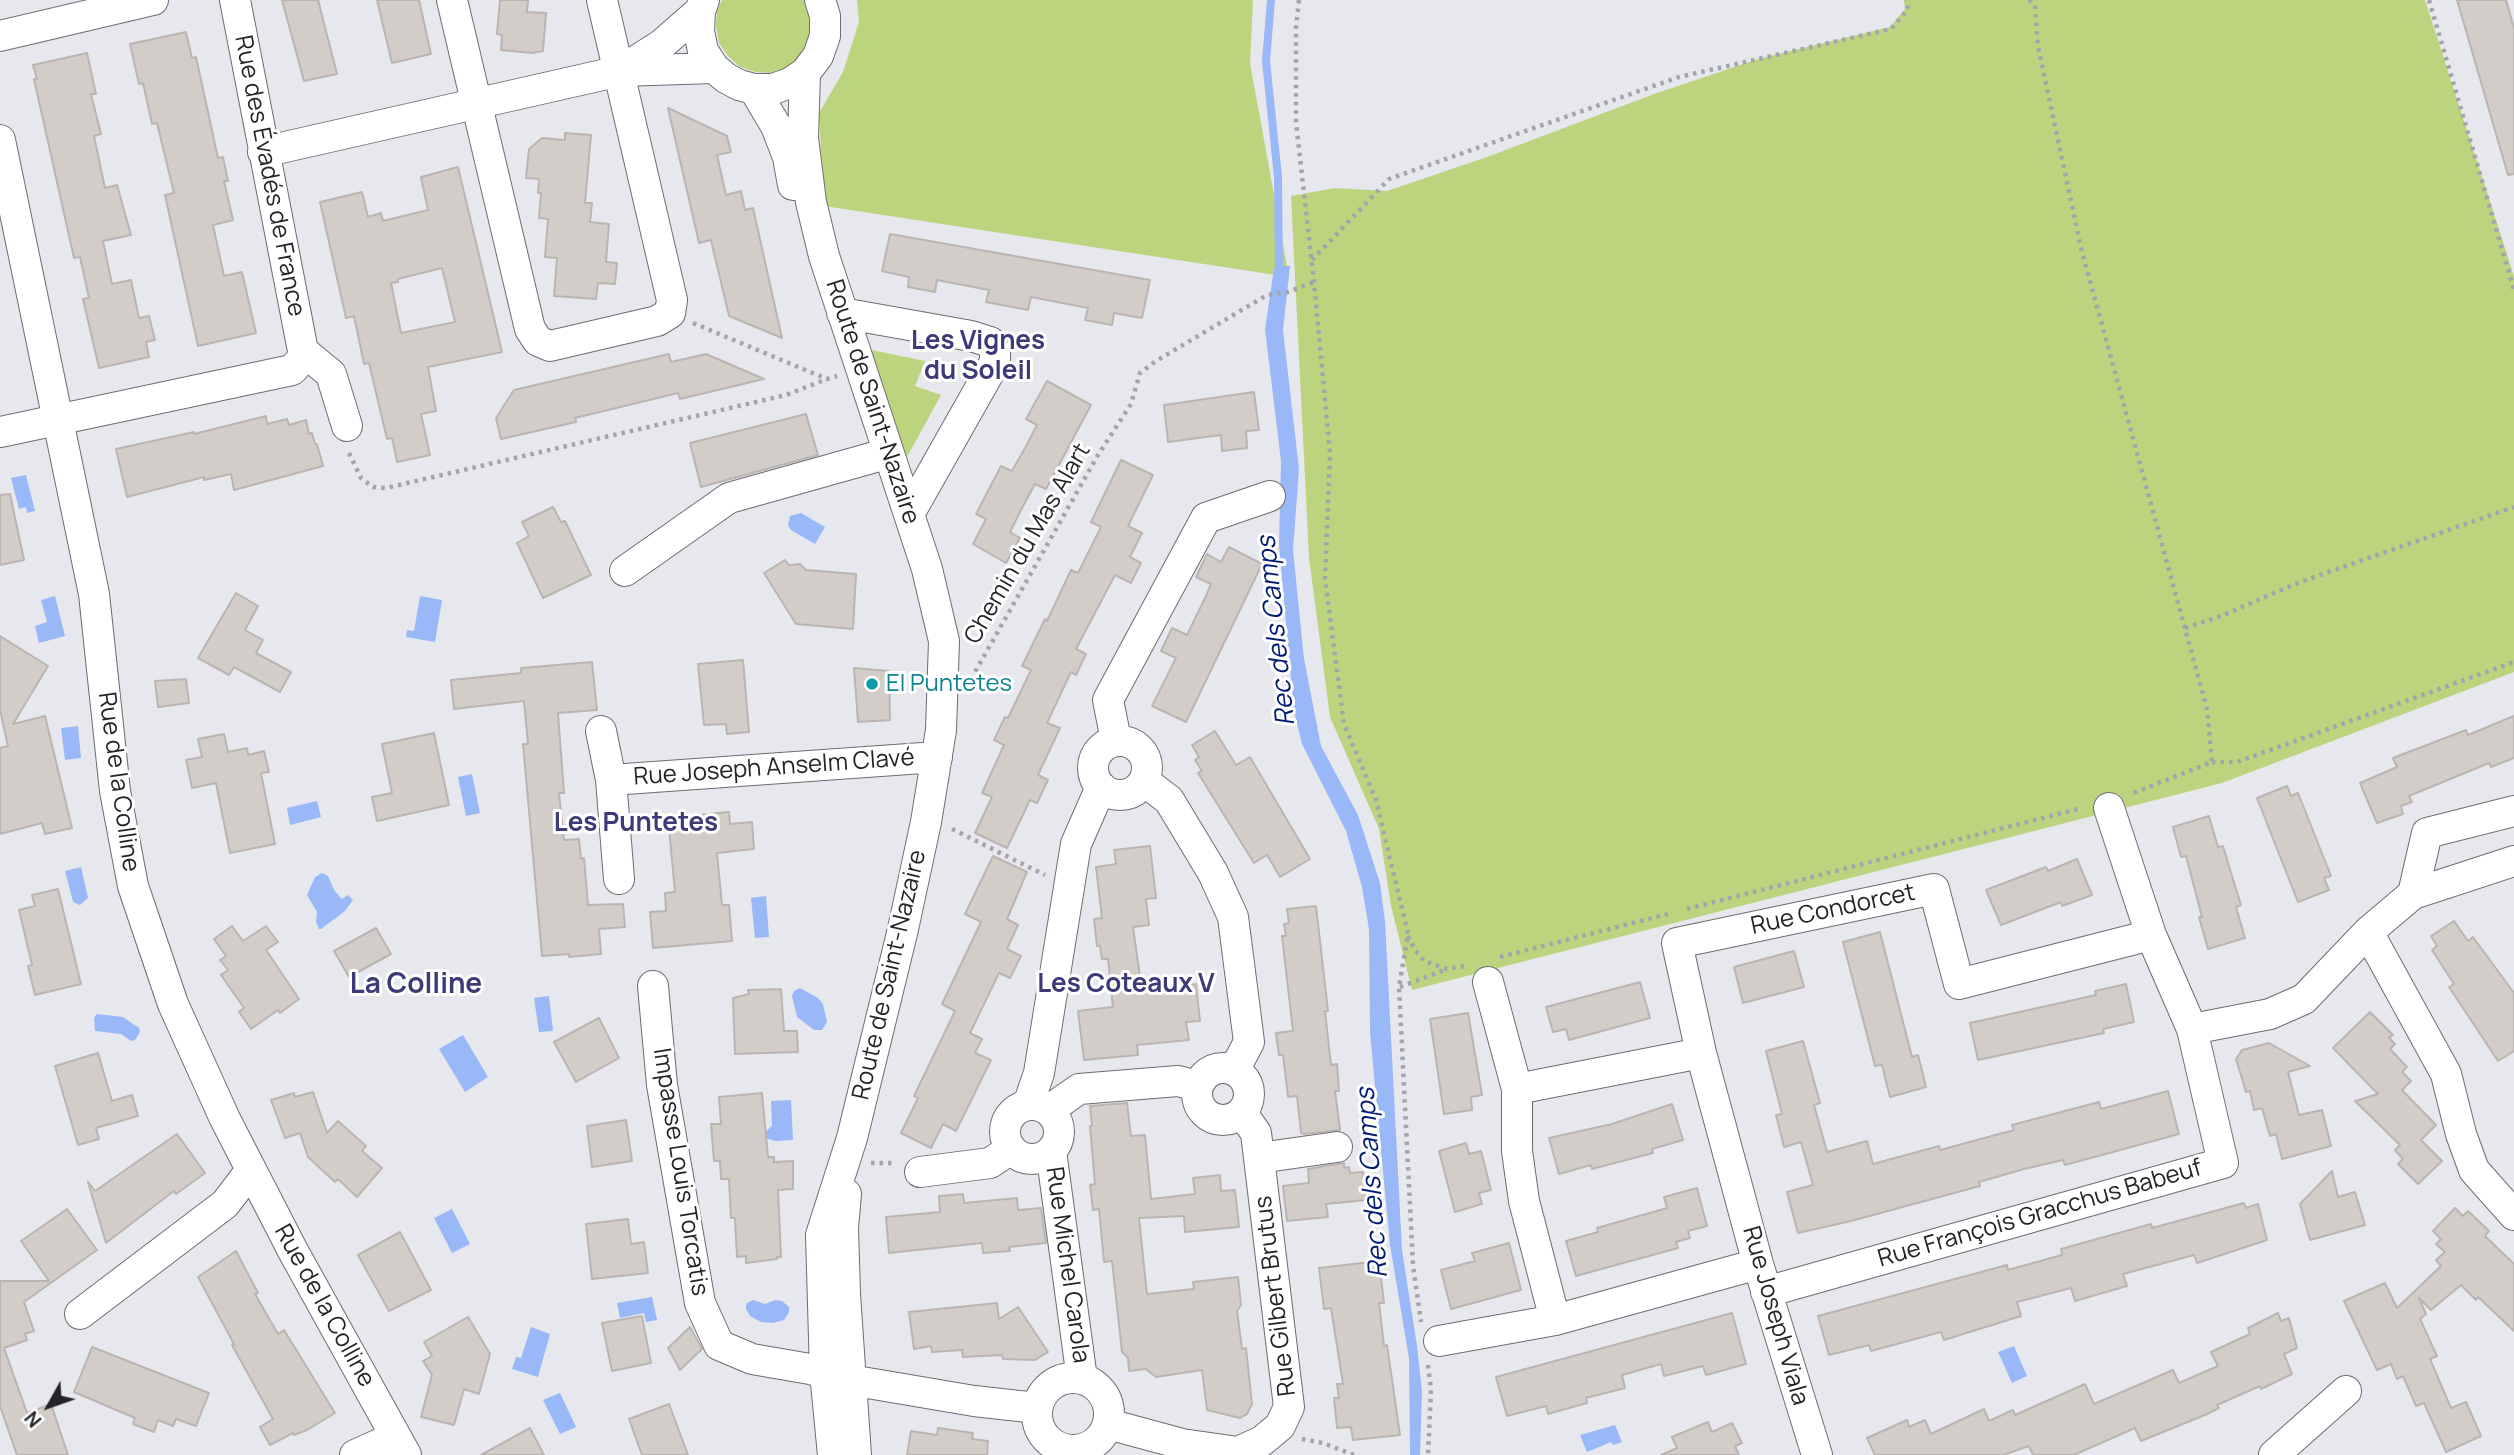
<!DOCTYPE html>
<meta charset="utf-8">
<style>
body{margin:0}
#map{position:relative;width:2514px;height:1455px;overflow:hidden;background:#e7e8ee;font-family:Manrope,sans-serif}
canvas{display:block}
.north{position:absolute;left:14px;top:1371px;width:70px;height:70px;-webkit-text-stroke:5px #fff;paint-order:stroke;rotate:230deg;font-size:19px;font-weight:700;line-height:28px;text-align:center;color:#232426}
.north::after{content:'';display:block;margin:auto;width:24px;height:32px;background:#232426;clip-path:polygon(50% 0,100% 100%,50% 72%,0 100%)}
</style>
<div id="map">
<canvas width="2514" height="1455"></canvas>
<div class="north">N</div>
</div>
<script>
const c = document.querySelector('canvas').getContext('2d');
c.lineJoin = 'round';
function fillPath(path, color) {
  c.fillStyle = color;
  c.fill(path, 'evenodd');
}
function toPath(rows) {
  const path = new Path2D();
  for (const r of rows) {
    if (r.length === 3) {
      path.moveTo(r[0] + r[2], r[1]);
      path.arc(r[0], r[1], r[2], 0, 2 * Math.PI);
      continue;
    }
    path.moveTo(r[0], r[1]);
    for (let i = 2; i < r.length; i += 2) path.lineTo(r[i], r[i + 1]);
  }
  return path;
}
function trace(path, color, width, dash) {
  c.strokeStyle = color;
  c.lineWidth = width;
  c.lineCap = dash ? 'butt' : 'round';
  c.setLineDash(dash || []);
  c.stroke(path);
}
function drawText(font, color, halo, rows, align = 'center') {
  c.font = font + ' Manrope,sans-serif';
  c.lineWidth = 6;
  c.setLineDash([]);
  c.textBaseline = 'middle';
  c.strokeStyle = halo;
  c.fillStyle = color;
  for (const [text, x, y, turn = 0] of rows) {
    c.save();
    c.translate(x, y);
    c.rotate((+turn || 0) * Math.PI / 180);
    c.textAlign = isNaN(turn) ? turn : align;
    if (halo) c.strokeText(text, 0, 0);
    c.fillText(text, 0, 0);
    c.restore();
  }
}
fillPath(toPath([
 [722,0,807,0,813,15,809,46,799,59,787,68,771,73,755,72,740,67,728,56,719,43,716,26,717,10],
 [857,0,1253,0,1250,63,1289,277,824,206,819,113,843,72,859,22],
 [1904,0,2425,0,2514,276,2514,672,2222,783,1412,990,1391,906,1379,829,1330,717,1309,558,1291,196,1335,188,1387,191,1487,157,1654,94,1758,59,1890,27,1905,9],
 [867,349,925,361,915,386,941,395,907,457]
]), '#bdd47f');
fillPath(toPath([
 [1280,266,1290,266,1283,330,1299,469,1293,550,1304,659,1321,746,1358,815,1380,883,1385,921,1402,1250,1417,1346,1422,1391,1420,1455,1410,1455,1409,1358,1390,1245,1370,1033,1369,929,1362,887,1346,831,1302,744,1294,711,1279,546,1281,461,1265,329,1274,269],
 [26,475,35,511,27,513,26,507,19,509,11,478],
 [801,513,825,527,815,544,791,530,788,525,790,516],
 [55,596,65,636,39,643,35,626,47,622,41,600],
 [420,596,442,600,435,642,406,637,407,630,414,631],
 [78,726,81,758,65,760,61,728],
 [472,774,480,813,466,816,458,777],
 [317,801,321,817,290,825,287,808],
 [81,867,88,898,80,905,73,902,65,871],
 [322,873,328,876,334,890,342,899,348,895,353,900,345,911,321,929,319,929,316,922,317,912,307,895,315,877],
 [766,896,769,937,755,938,751,898],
 [800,988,818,998,823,1004,827,1022,822,1030,814,1030,797,1017,792,996,794,991],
 [549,996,553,1031,539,1032,534,998],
 [97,1014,123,1017,139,1028,140,1032,135,1040,131,1041,121,1034,95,1031,94,1018],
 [463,1035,488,1077,465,1092,439,1049],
 [791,1100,793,1140,775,1141,765,1138,765,1132,772,1126,771,1101],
 [452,1209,470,1244,452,1253,434,1218],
 [652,1297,657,1320,646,1322,644,1313,620,1318,617,1303],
 [753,1300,765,1304,775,1300,782,1301,789,1307,789,1312,784,1320,773,1323,761,1322,750,1316,746,1309,746,1304],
 [531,1327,550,1334,538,1377,512,1369,516,1357,521,1358],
 [2014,1346,2027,1376,2012,1383,1998,1352],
 [560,1393,576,1427,560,1434,543,1400],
 [1615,1425,1622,1442,1613,1445,1611,1442,1587,1452,1580,1435]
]), '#98b8f8');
trace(toPath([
 [1271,0,1266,61,1278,177,1279,277]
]), '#98b8f8', 8);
const building = toPath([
 [282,0,318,0,337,74,304,81,282,0],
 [377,0,419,0,431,54,392,63,377,0],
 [500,0,528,0,527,12,546,13,543,51,532,53,501,50,502,35,497,34,500,0],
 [2457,0,2506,0,2514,28,2514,174,2508,175,2457,0],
 [186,32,192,58,196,57,218,158,223,157,228,181,224,181,233,220,213,225,224,276,242,272,256,333,198,346,165,195,174,193,157,123,152,124,143,83,139,84,130,44,186,32],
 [87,53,96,94,91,94,101,134,94,136,105,188,117,185,131,235,103,241,112,284,131,280,139,318,149,316,155,340,146,342,149,357,99,368,83,299,89,298,80,257,74,258,34,79,37,79,33,65,87,53],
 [668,108,727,136,731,152,717,155,726,195,741,191,745,210,753,208,782,338,729,316,711,240,699,243,668,108],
 [565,133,591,135,585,203,592,203,590,222,609,224,606,262,617,263,615,284,598,283,596,299,554,296,557,258,545,257,548,219,539,218,541,193,538,193,539,179,526,178,529,149,542,138,565,140,565,133],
 [458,167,502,352,428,367,436,411,421,414,430,455,397,462,392,438,387,439,369,363,364,364,354,316,346,318,320,202,362,192,368,217,381,213,383,221,428,210,421,177,458,167],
 [442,268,455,322,401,333,391,283,398,282,398,279,442,268],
 [890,234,1150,280,1142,318,1114,313,1112,325,1085,320,1088,308,1031,297,1028,310,986,302,989,290,937,280,935,292,908,287,909,277,882,271,890,234],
 [669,354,671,362,706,354,764,379,680,399,678,393,575,418,576,422,501,439,496,418,514,390,669,354],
 [1047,381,1091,405,1046,489,1035,484,1022,508,1010,532,1020,538,1006,563,973,544,986,519,976,514,1001,466,1012,471,1025,448,1037,425,1026,419,1047,381],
 [1254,392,1259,430,1246,431,1247,448,1222,451,1221,435,1168,442,1164,405,1254,392],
 [806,414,818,455,701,487,690,443,806,414],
 [266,416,267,424,287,419,289,425,306,420,309,434,312,433,315,444,317,444,323,466,234,490,231,474,204,480,204,477,127,497,116,449,194,432,194,434,266,416],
 [1121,460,1153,475,1128,526,1142,533,1130,557,1141,563,1131,583,1115,575,1076,649,1086,654,1076,675,1071,672,1047,723,1060,728,1038,775,1048,780,1037,803,1030,800,1007,848,975,833,992,797,982,793,1004,745,994,740,1005,717,1008,718,1031,670,1022,666,1045,619,1047,621,1071,570,1078,573,1101,527,1091,522,1121,460],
 [10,494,24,560,0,565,0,495,10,494],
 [553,507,561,522,565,521,591,575,543,598,517,543,529,536,522,522,553,507],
 [1229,547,1262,564,1186,722,1152,706,1176,658,1161,651,1172,628,1187,635,1206,596,1211,584,1196,577,1207,554,1221,562,1229,547],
 [785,560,789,565,800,564,806,570,856,574,853,629,796,624,764,573,785,560],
 [236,593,258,606,245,630,263,640,256,653,291,672,280,692,234,667,229,675,198,658,236,593],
 [0,636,48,666,13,724,45,716,72,828,45,834,42,823,0,834,0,748,8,746,0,710,0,636],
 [743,660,749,732,727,734,726,724,704,725,698,664,743,660],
 [592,662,597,710,558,713,564,793,559,793,564,840,579,839,581,859,584,858,588,905,623,904,625,927,599,929,601,954,569,957,569,954,542,956,523,744,528,744,524,701,454,709,451,680,521,673,521,668,592,662],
 [854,668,889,671,890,720,858,722,854,668],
 [186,679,189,703,158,707,155,681,186,679],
 [2514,716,2514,758,2491,767,2489,763,2409,796,2412,802,2401,806,2403,814,2377,823,2360,783,2397,767,2393,758,2466,730,2468,735,2514,716],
 [1215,731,1236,765,1250,757,1310,859,1280,877,1267,855,1254,863,1198,773,1202,771,1195,760,1199,757,1192,745,1215,731],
 [434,733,449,805,377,821,372,797,392,793,382,744,434,733],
 [224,734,228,752,247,748,248,755,264,751,269,772,261,773,275,844,230,853,216,783,192,788,186,760,202,757,198,739,224,734],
 [2287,786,2291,796,2298,793,2331,876,2324,878,2329,890,2298,902,2257,798,2287,786],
 [729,812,730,824,752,822,754,849,717,853,722,905,729,905,732,941,653,948,650,912,666,911,665,893,675,892,668,818,729,812],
 [2209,816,2218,847,2223,846,2232,876,2241,905,2236,907,2245,938,2208,949,2199,917,2202,917,2186,856,2181,857,2173,827,2209,816],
 [1150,846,1156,898,1146,899,1149,925,1133,927,1142,991,1196,984,1200,1021,1186,1022,1189,1040,1137,1045,1138,1055,1084,1060,1078,1011,1113,1007,1108,959,1102,959,1100,946,1097,946,1094,919,1102,918,1096,867,1116,864,1114,850,1150,846],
 [993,856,1027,872,1007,919,1018,925,1007,949,1021,956,1010,978,999,973,970,1033,982,1039,975,1053,991,1060,956,1131,943,1124,931,1148,901,1133,918,1098,914,1096,955,1011,942,1004,981,922,965,914,993,856],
 [2077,859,2092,895,2062,906,2061,902,2001,925,1986,890,2046,867,2048,871,2077,859],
 [58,889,81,984,35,995,28,966,32,965,19,910,35,906,32,895,58,889],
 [1316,906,1328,1011,1325,1011,1331,1065,1337,1064,1339,1091,1335,1091,1340,1130,1304,1134,1301,1133,1297,1096,1288,1097,1283,1055,1279,1055,1276,1033,1293,1031,1282,936,1286,936,1284,924,1289,923,1287,909,1316,906],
 [2454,921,2468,941,2473,937,2514,993,2514,1051,2498,1061,2449,987,2454,984,2432,950,2437,946,2431,936,2454,921],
 [232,926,243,941,266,926,278,942,266,950,299,999,280,1013,278,1010,251,1029,239,1012,244,1008,221,975,228,970,220,960,226,956,214,939,232,926],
 [376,928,391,954,349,977,334,951,376,928],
 [1880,932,1912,1057,1918,1055,1926,1087,1890,1097,1882,1065,1875,1066,1843,942,1880,932],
 [1794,951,1804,987,1743,1003,1734,967,1794,951],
 [1640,982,1650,1018,1569,1040,1566,1029,1553,1032,1546,1007,1640,982],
 [2126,984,2134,1022,2103,1029,2104,1033,1978,1060,1970,1023,2096,995,2095,991,2126,984],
 [781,989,784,1031,797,1031,798,1052,735,1054,733,998,749,994,748,990,781,989],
 [2370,1012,2393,1035,2389,1038,2395,1044,2390,1049,2407,1067,2402,1072,2411,1081,2402,1090,2436,1125,2421,1140,2442,1161,2418,1184,2398,1164,2403,1159,2395,1150,2400,1145,2355,1101,2378,1094,2333,1048,2370,1012],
 [1468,1013,1482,1095,1471,1097,1472,1110,1444,1114,1430,1019,1468,1013],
 [599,1018,619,1058,576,1082,554,1042,599,1018],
 [1803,1041,1820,1103,1814,1105,1827,1152,1867,1141,1873,1164,1939,1146,1940,1150,2014,1130,2012,1125,2099,1102,2101,1109,2168,1091,2179,1134,2065,1165,2063,1160,2024,1169,1979,1182,1980,1186,1851,1221,1798,1233,1787,1192,1813,1185,1801,1142,1784,1147,1776,1115,1782,1114,1766,1051,1803,1041],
 [2269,1043,2310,1066,2288,1072,2299,1115,2322,1110,2331,1146,2282,1159,2276,1134,2270,1136,2262,1108,2254,1110,2250,1091,2246,1092,2236,1059,2242,1050,2269,1043],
 [98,1053,112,1101,132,1095,138,1116,96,1128,99,1139,78,1145,55,1066,98,1053],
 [313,1092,327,1133,338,1121,366,1146,362,1151,382,1168,357,1197,338,1179,335,1182,308,1157,300,1133,285,1138,271,1100,294,1093,295,1097,313,1092],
 [762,1093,768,1157,774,1157,774,1162,793,1161,793,1189,778,1190,781,1257,777,1257,777,1259,746,1263,746,1256,737,1257,735,1218,731,1218,729,1179,721,1179,720,1161,714,1161,711,1124,721,1124,719,1097,762,1093],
 [1127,1103,1131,1136,1145,1135,1151,1199,1195,1194,1193,1178,1220,1175,1221,1191,1235,1190,1239,1227,1185,1232,1184,1216,1139,1218,1147,1294,1194,1289,1193,1282,1238,1277,1241,1305,1237,1311,1242,1349,1246,1348,1252,1404,1247,1414,1240,1418,1207,1410,1202,1370,1156,1377,1146,1369,1129,1371,1128,1358,1122,1352,1112,1261,1104,1262,1099,1209,1093,1210,1090,1185,1095,1184,1090,1126,1092,1126,1090,1106,1127,1103],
 [1672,1104,1683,1140,1652,1149,1653,1153,1592,1169,1591,1165,1559,1174,1549,1138,1612,1124,1672,1104],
 [626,1120,632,1161,592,1167,587,1126,626,1120],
 [177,1134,205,1173,176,1194,174,1191,106,1243,88,1182,95,1191,177,1134],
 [1466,1143,1469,1154,1481,1151,1491,1190,1479,1193,1482,1204,1455,1212,1439,1151,1466,1143],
 [1344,1163,1344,1168,1349,1167,1350,1173,1363,1172,1366,1200,1326,1204,1328,1217,1287,1221,1283,1186,1309,1183,1308,1169,1344,1163],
 [2332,1171,2338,1197,2355,1192,2365,1225,2310,1240,2300,1204,2332,1171],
 [1697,1188,1707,1226,1688,1231,1690,1238,1676,1242,1678,1248,1576,1276,1566,1241,1598,1232,1597,1228,1667,1208,1664,1197,1697,1188],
 [963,1194,964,1203,1017,1198,1018,1210,1041,1208,1046,1243,1009,1247,1010,1251,983,1253,982,1243,889,1253,886,1217,940,1212,939,1196,963,1194],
 [2244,1203,2246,1208,2258,1204,2267,1240,2197,1263,2194,1255,2123,1274,2127,1286,2075,1301,2071,1288,2017,1302,2021,1316,1944,1340,1941,1332,1871,1351,1869,1345,1829,1355,1818,1316,2007,1265,2008,1270,2062,1255,2061,1249,2151,1224,2152,1228,2244,1203],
 [2455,1208,2463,1216,2468,1211,2489,1231,2485,1236,2514,1264,2514,1331,2478,1297,2476,1300,2461,1285,2431,1310,2419,1298,2426,1314,2420,1319,2437,1356,2430,1359,2451,1408,2466,1402,2481,1436,2446,1452,2424,1403,2416,1406,2403,1376,2397,1379,2391,1364,2377,1370,2344,1301,2385,1283,2397,1308,2441,1266,2436,1260,2445,1252,2436,1244,2441,1239,2433,1231,2455,1208],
 [67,1209,97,1250,24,1302,34,1331,25,1334,27,1340,4,1348,27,1413,51,1404,68,1455,17,1455,0,1406,0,1281,49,1281,21,1241,67,1209],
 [628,1219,631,1244,644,1242,648,1273,592,1279,586,1224,628,1219],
 [400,1232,431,1290,389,1311,358,1255,400,1232],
 [1509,1243,1521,1290,1451,1309,1441,1270,1475,1261,1472,1253,1509,1243],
 [236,1251,258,1293,255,1294,278,1334,284,1330,335,1413,307,1430,294,1435,293,1433,270,1445,260,1427,273,1419,232,1345,234,1344,198,1277,236,1251],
 [1379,1261,1384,1303,1379,1303,1384,1346,1387,1345,1400,1435,1353,1440,1351,1427,1337,1428,1334,1398,1339,1398,1337,1384,1343,1384,1331,1308,1324,1309,1319,1268,1379,1261],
 [997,1303,999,1319,1018,1307,1048,1352,1035,1360,1003,1359,1002,1355,963,1357,962,1350,932,1352,931,1346,914,1349,909,1312,997,1303],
 [1732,1313,1746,1364,1706,1375,1703,1366,1664,1376,1661,1364,1622,1375,1625,1388,1586,1398,1587,1403,1548,1414,1546,1406,1507,1416,1496,1377,1732,1313],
 [2278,1313,2281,1321,2289,1318,2297,1348,2284,1354,2292,1374,2261,1389,2260,1386,2217,1405,2219,1408,2205,1415,2141,1441,2135,1428,2074,1455,2033,1455,2029,1446,2003,1455,1875,1455,1867,1438,1907,1420,1909,1427,1925,1420,1931,1434,1984,1409,1989,1421,2013,1410,2015,1415,2085,1384,2094,1404,2173,1370,2179,1383,2218,1366,2211,1352,2250,1334,2248,1328,2278,1313],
 [642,1316,651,1363,612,1371,602,1323,642,1316],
 [468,1317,490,1354,479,1394,464,1389,454,1425,421,1417,432,1375,423,1361,432,1356,424,1342,468,1317],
 [690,1327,702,1349,680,1370,668,1348,690,1327],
 [92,1347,209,1393,196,1426,176,1419,173,1426,158,1420,154,1432,133,1424,135,1418,74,1392,92,1347],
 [669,1404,688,1455,642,1455,629,1419,669,1404],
 [1708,1422,1712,1432,1732,1423,1742,1443,1735,1446,1739,1455,1661,1455,1677,1448,1672,1437,1708,1422],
 [530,1428,544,1455,481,1455,530,1428],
 [938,1428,973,1433,972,1439,988,1441,987,1455,907,1455,911,1431,937,1435,938,1428]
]);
fillPath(building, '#d3cdc9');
trace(building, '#bbb5b2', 2);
const minor = toPath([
 [452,0,530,329,538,341,550,346,657,321,670,313,672,300,602,0],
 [704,0,700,11,699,31,703,51,714,68,726,78,739,85,754,89,773,89,790,83,805,73,818,56,825,36,825,16,820,0],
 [0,36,153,0],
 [622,70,661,45,700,11],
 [805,73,803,138,811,202,824,256,927,569,944,641,941,730,926,822,903,929,852,1138,821,1235,825,1373,833,1455],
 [754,89,776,126,788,157,793,185],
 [0,140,94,594,115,791,133,886,173,1004,225,1119,293,1251,406,1455],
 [263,152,620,71,714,68],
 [842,313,971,336,990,342,995,351,995,362,909,514],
 [303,351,331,374,347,426],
 [0,432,292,370,303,358,303,351,235,0],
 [625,571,729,498,875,457],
 [601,731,611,780],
 [1116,740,1108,700,1206,518,1270,496],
 [1120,768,27],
 [1144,781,1169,800,1213,873,1233,917,1249,1042,1238,1063,1229,1068],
 [619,879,611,780,937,757],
 [2413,894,2427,833,2514,811],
 [2368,932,2446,1074,2461,1134,2474,1170,2514,1215],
 [1488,982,1517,1089,1517,1151,1524,1201,1555,1320],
 [653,986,662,1085,700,1303,719,1345,752,1359,810,1369,850,1380,974,1401,1037,1408],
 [2192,1029,2270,1014,2304,999,2368,932,2413,894,2514,861],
 [1223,1094,26],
 [1517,1089,1701,1053],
 [1028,1105,1039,1073,1076,844,1101,787],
 [1032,1132,27],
 [1049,1110,1079,1089,1178,1081,1197,1086],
 [1051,1151,1082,1379],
 [1259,1158,1337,1147],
 [920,1172,990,1163,1011,1149],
 [846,1194,843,1228,845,1294,856,1455],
 [1766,1292,2223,1163,2192,1029,2151,935,2109,808],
 [80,1314,225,1204,251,1170],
 [1439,1341,1555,1320,1758,1264],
 [1073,1414,36],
 [1108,1424,1182,1444,1238,1452,1262,1441,1280,1426,1289,1407,1256,1133,1242,1113],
 [355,1455,395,1437],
 [1817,1455,1758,1264,1701,1053,1677,943,1934,889,1959,984,2151,935],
 [2274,1455,2346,1391]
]);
trace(minor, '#6c6d73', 32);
trace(toPath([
 [1299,0,1296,28,1296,122,1314,282,1330,453,1325,579,1344,724,1376,800,1408,934,1399,987,1413,1265,1421,1322],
 [2029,0,2035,5,2038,46,2081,248,2207,709,2212,762,2131,794],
 [2429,0,2514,290],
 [1312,260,1389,179,1679,77,1891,29,1908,9,1906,0],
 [693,323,827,379,837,376],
 [349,453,361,478,373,487,386,488,786,395,827,379],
 [2185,628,2221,616,2300,582,2514,507],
 [971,679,1098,455,1131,404,1140,373,1156,361,1267,295,1288,292,1314,282],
 [2212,762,2237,762,2514,662],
 [952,829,1045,875],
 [1687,909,2082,808],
 [1408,936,1415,950,1424,961,1447,969,1465,966],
 [1500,957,1668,914],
 [1400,987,1447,969],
 [871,1163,894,1163],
 [1428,1365,1431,1390,1428,1455],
 [1302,1439,1323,1443,1354,1455]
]), '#a4a5aa', 4.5, [3.5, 5]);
trace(minor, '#fff', 30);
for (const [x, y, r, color] of [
 [872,684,7,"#0f9aa8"]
]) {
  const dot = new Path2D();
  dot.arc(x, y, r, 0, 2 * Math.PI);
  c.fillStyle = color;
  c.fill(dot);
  trace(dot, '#fff', 2.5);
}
drawText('24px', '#232426', '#fff', [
 ["Rue des Évadés de France",269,176,79],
 ["Route de Saint-Nazaire",872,402,72],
 ["Chemin du Mas Alart",1028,544,-60],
 ["Rue Joseph Anselm Clavé",774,768,-4],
 ["Rue de la Colline",118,782,82],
 ["Rue Condorcet",1833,910,-12],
 ["Route de Saint-Nazaire",890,975,-77],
 ["Impasse Louis Torcatis",680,1172,81],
 ["Rue François Gracchus Babeuf",2040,1214,-16],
 ["Rue Michel Carola",1067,1265,82],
 ["Rue Gilbert Brutus",1276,1296,-97],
 ["Rue de la Colline",324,1306,61],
 ["Rue Joseph Viala",1775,1316,74]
]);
drawText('24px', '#0d838f', '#fff', [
 ["El Puntetes",886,684]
], 'left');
drawText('bold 26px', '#3c3b77', '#fff', [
 ["Les Vignes",978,342],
 ["du Soleil",978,372],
 ["Les Puntetes",636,824],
 ["Les Coteaux V",1126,985]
]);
drawText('italic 26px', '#001972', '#fff', [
 ["Rec dels Camps",1277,631,-96],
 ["Rec dels Camps",1373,1183,-94]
]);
drawText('bold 28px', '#3c3b77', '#fff', [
 ["La Colline",416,985]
]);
</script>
